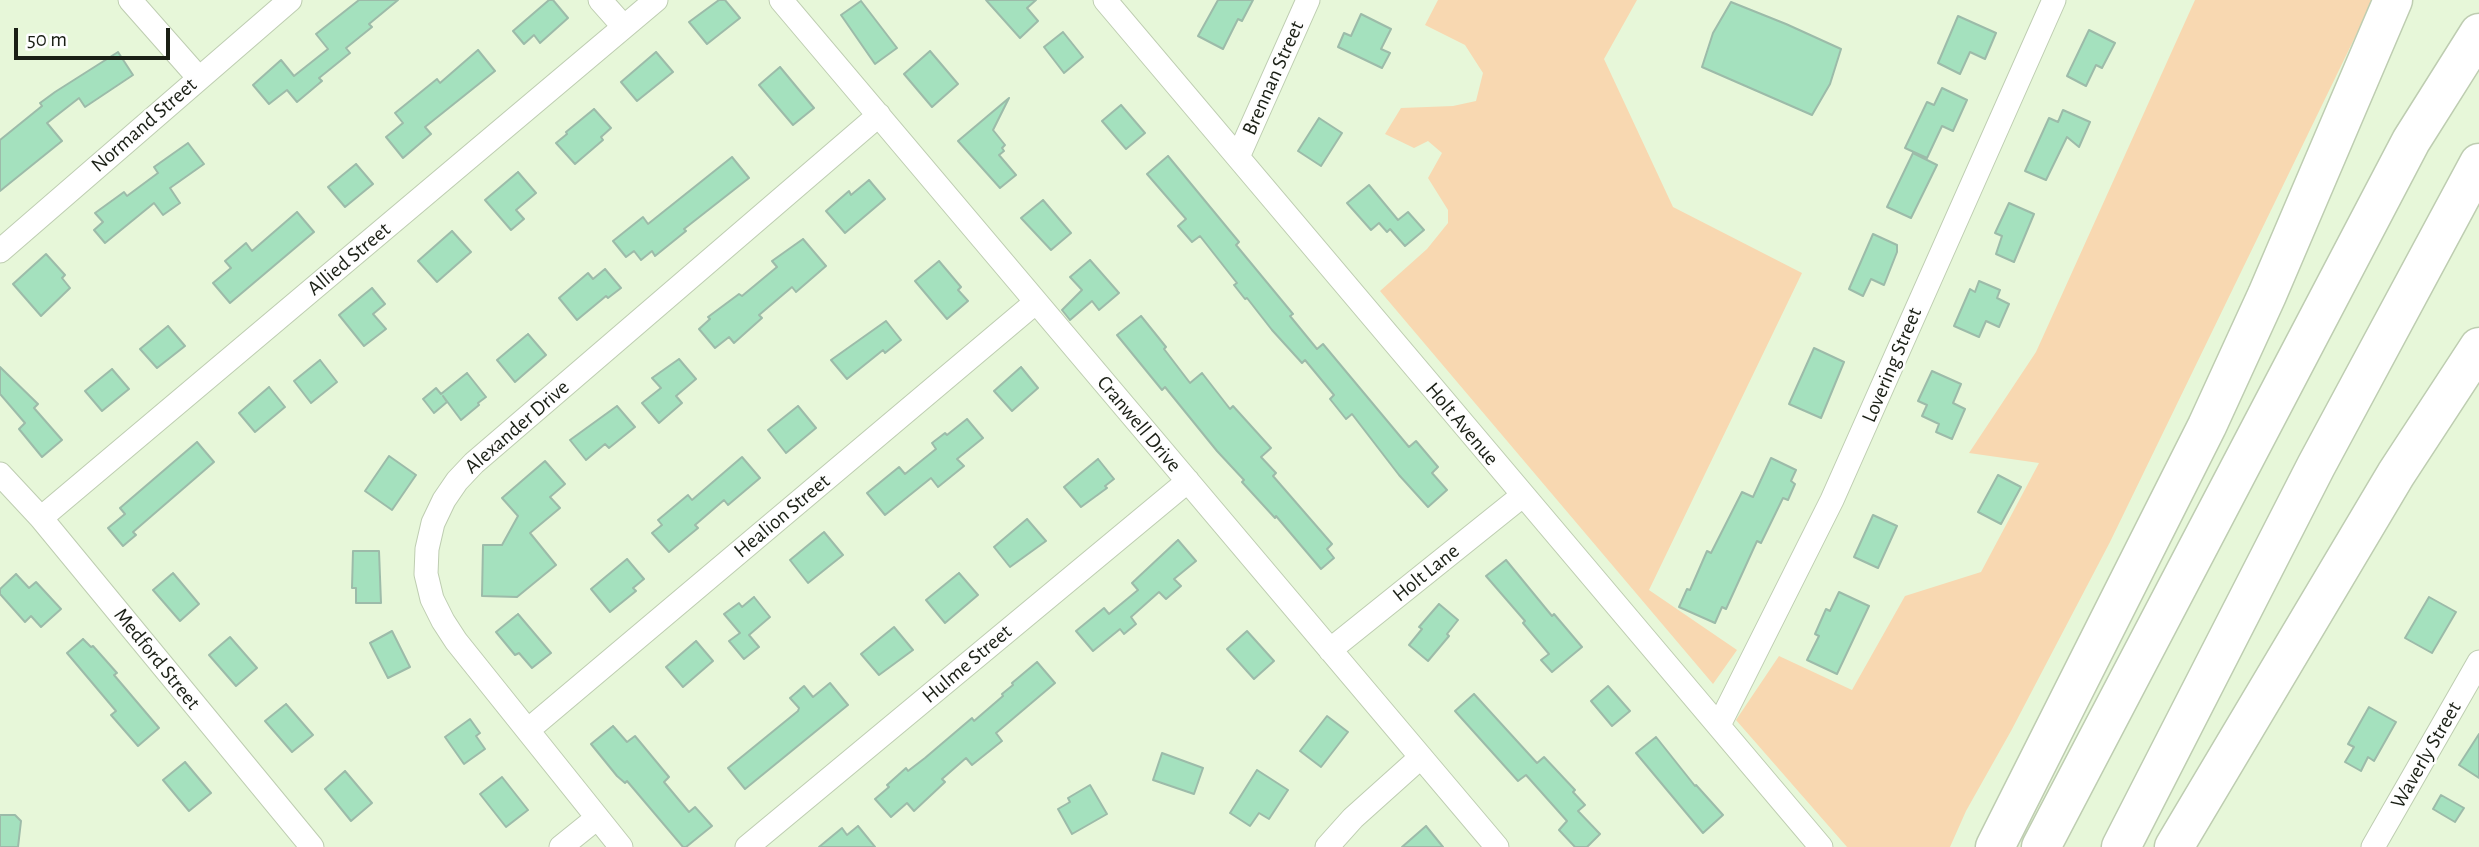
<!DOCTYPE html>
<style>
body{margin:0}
#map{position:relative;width:2479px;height:847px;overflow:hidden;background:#e7f7d9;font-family:"Alegreya Sans",sans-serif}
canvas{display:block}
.scale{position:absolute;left:14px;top:28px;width:156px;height:32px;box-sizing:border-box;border:4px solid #1a1f15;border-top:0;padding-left:9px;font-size:21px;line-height:24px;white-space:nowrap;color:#1a1f15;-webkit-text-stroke:5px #fefefe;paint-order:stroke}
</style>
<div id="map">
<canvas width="2479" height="847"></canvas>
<div class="scale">50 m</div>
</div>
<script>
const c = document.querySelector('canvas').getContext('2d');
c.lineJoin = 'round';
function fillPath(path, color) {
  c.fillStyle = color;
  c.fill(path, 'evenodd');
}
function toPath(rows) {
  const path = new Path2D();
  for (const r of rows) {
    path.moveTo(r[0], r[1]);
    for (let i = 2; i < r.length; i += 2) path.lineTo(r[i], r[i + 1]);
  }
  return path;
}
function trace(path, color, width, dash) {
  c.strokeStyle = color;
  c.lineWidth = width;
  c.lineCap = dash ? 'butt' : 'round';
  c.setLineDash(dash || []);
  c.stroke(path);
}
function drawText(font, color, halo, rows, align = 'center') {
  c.font = font + ' "Alegreya Sans",sans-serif';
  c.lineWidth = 5;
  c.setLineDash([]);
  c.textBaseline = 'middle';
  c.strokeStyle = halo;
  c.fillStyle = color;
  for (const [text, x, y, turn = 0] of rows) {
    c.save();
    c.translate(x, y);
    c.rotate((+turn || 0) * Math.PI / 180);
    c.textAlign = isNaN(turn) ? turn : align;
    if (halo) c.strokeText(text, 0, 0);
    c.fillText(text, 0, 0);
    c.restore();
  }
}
fillPath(toPath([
 [1438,0,1637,0,1604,59,1673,207,1802,273,1649,590,1737,650,1713,684,1380,291,1427,249,1448,223,1448,210,1428,178,1442,153,1428,141,1414,148,1385,134,1401,108,1453,106,1476,101,1483,73,1465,45,1425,25],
 [2195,0,2373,0,2110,542,2011,731,1966,811,1950,847,1847,847,1736,720,1779,656,1852,690,1905,596,1981,572,2039,463,1969,453,2036,352]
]), '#f8d8b1');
const building = toPath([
 [359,0,398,0,369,24,372,27,346,48,350,53,319,78,322,81,297,102,287,90,269,104,253,85,281,60,294,76,328,49,316,34,359,0],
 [549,0,553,0,568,18,540,43,534,35,524,44,513,31,549,0],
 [719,0,725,0,740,18,707,44,689,22,719,0],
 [986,0,1036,0,1027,8,1038,21,1020,38,986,0],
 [1218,0,1253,0,1242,21,1238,19,1223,49,1198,36,1218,0],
 [861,1,897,48,875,64,841,15,861,1],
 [1731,2,1786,24,1841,49,1830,84,1812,115,1702,67,1713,33,1731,2],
 [1361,14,1391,29,1381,49,1390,53,1382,68,1338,47,1344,33,1351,36,1361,14],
 [1958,16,1996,33,1985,59,1970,52,1960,74,1938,63,1958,16],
 [2089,30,2115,43,2102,68,2096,65,2086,86,2067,76,2089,30],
 [1063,32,1083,57,1064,73,1044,47,1063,32],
 [478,50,495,71,425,127,431,134,403,158,386,137,403,123,395,113,437,79,440,83,478,50],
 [930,51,958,84,932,107,904,74,930,51],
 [118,52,133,75,85,107,79,98,47,123,62,141,0,191,0,140,42,106,40,103,55,92,118,52],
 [656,52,673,72,637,101,621,82,656,52],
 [780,67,814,108,793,125,759,85,780,67],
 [1942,88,1967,100,1953,131,1942,126,1927,158,1905,148,1927,102,1934,105,1942,88],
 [1009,98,993,130,1005,145,1002,148,1004,151,999,155,1016,175,1000,188,958,141,1009,98],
 [1121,105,1145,133,1126,149,1102,121,1121,105],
 [594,109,611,128,601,137,603,140,575,164,556,143,567,134,566,132,594,109],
 [2063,110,2090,122,2079,147,2067,137,2046,180,2025,171,2049,118,2058,122,2063,110],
 [1319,118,1342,133,1321,166,1298,151,1319,118],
 [188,143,204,164,170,188,180,203,163,215,154,203,105,243,94,230,103,222,95,213,124,192,127,196,158,173,154,167,188,143],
 [1913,153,1937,165,1911,218,1887,207,1913,153],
 [1168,156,1239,242,1236,245,1293,314,1290,316,1317,349,1323,344,1409,447,1416,441,1438,467,1432,473,1447,490,1428,507,1399,475,1352,414,1346,419,1330,399,1334,395,1305,360,1302,363,1272,330,1247,298,1245,299,1234,285,1237,283,1200,236,1192,242,1178,226,1186,219,1147,174,1168,156],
 [732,157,749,178,684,229,686,231,655,256,652,251,641,260,634,251,626,257,613,241,643,217,648,224,732,157],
 [356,164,373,184,345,207,328,187,356,164],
 [518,172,536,193,516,210,524,219,511,230,485,200,518,172],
 [869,180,885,199,845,233,826,211,849,191,851,195,869,180],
 [1369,185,1398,220,1408,212,1424,230,1405,246,1390,229,1387,232,1379,223,1371,230,1347,203,1369,185],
 [1043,200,1071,233,1051,250,1021,218,1043,200],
 [2009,203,2034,214,2014,262,1996,254,2002,236,1995,233,2009,203],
 [297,212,314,232,230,303,213,283,231,268,225,261,246,243,252,251,297,212],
 [452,231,471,252,437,282,418,261,452,231],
 [1873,234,1897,245,1897,252,1884,285,1871,279,1863,296,1849,289,1873,234],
 [803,239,826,266,796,292,792,287,759,315,762,318,734,343,729,337,715,348,699,329,710,319,708,317,739,294,742,296,777,267,772,261,803,239],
 [46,254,65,275,62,278,70,288,41,316,13,284,46,254],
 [1090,260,1119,293,1099,310,1092,301,1070,320,1062,310,1082,290,1070,277,1090,260],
 [939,261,961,287,958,290,968,301,947,319,915,281,939,261],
 [605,269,621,288,608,298,606,296,577,320,559,298,588,273,593,279,605,269],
 [1979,281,2000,290,1997,298,2009,304,1999,327,1986,321,1979,337,1954,326,1970,289,1975,292,1979,281],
 [372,288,385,304,373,314,386,329,364,346,339,315,372,288],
 [1141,316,1166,347,1164,349,1190,383,1202,373,1230,409,1233,406,1271,448,1261,457,1276,473,1273,476,1332,544,1327,549,1334,558,1321,569,1276,516,1275,518,1242,482,1244,480,1217,451,1165,387,1162,390,1117,335,1141,316],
 [886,321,901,340,885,353,883,350,847,379,831,360,886,321],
 [168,326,185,346,157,368,140,349,168,326],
 [528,334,546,355,515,382,497,360,528,334],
 [1814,348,1844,362,1821,418,1789,404,1814,348],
 [679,359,696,379,676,396,682,403,659,423,642,403,661,388,652,378,679,359],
 [320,360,337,382,311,403,294,381,320,360],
 [0,367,38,404,34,408,62,440,42,457,19,429,25,423,0,394,0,367],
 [1021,367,1038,388,1012,411,994,391,1021,367],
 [112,369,129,389,102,411,85,391,112,369],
 [1932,371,1961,384,1953,403,1965,409,1952,439,1936,432,1939,424,1922,416,1927,405,1918,401,1932,371],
 [467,373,486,397,478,403,479,405,461,420,443,396,447,402,434,413,423,399,436,388,441,394,467,373],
 [269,387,285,407,255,432,239,413,269,387],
 [617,406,635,427,609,448,605,444,586,460,570,440,617,406],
 [798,406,816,428,786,453,768,430,798,406],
 [967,419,983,438,957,459,964,466,938,487,931,478,885,515,867,493,899,467,905,474,936,449,932,443,945,433,947,435,967,419],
 [197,442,214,462,133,532,136,535,123,546,108,528,125,514,120,508,197,442],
 [389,456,416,475,392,510,365,491,389,456],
 [742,457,760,478,728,505,724,500,695,525,698,528,669,552,652,533,662,525,658,520,688,495,692,500,742,457],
 [1771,458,1796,470,1791,481,1795,484,1788,500,1783,498,1761,543,1757,541,1726,609,1722,607,1715,623,1679,607,1687,589,1690,590,1707,551,1711,553,1742,492,1753,497,1771,458],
 [1098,459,1114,479,1105,486,1107,488,1081,507,1064,487,1098,459],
 [545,461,565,484,550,497,560,508,530,533,556,565,517,597,482,596,483,545,502,545,518,516,502,498,545,461],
 [1998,475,2021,487,2001,524,1978,512,1998,475],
 [1873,515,1897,526,1878,568,1854,557,1873,515],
 [1027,519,1046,541,1010,567,994,547,1027,519],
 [824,532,843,555,808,583,790,560,824,532],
 [1178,540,1196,561,1174,579,1181,586,1166,599,1159,592,1131,617,1136,624,1124,634,1120,629,1093,651,1076,631,1104,608,1109,614,1138,590,1132,583,1178,540],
 [353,551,379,551,381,603,356,603,356,588,352,588,353,551],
 [627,559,644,579,633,588,636,591,610,612,591,589,627,559],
 [1506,560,1552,616,1554,614,1582,647,1552,672,1541,660,1549,654,1523,623,1525,621,1486,576,1506,560],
 [173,573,199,604,180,621,153,590,173,573],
 [959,573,978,595,945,623,926,600,959,573],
 [16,574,29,588,36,582,61,609,41,627,31,616,25,622,0,594,0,589,16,574],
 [1839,592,1869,606,1837,674,1807,660,1819,636,1815,634,1826,609,1830,611,1839,592],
 [754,597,770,617,749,635,759,647,744,659,729,641,740,633,724,614,739,603,742,607,754,597],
 [2429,597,2456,612,2432,653,2405,638,2429,597],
 [1439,604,1458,620,1447,634,1449,636,1428,661,1409,645,1422,629,1419,627,1439,604],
 [518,614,551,653,532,668,519,653,515,655,496,632,518,614],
 [894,627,913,650,879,675,861,654,894,627],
 [392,631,410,667,388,678,370,643,392,631],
 [1247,631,1274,661,1254,679,1227,649,1247,631],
 [230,637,257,668,236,686,209,655,230,637],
 [83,639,91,647,93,646,117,673,114,675,159,728,138,746,111,715,116,711,67,653,83,639],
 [696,641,713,661,683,687,666,667,696,641],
 [1037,662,1055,683,996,733,1002,741,972,765,966,758,942,779,945,782,914,811,907,803,891,817,875,799,889,787,887,785,906,768,908,771,925,758,972,718,974,721,1003,696,1002,694,1013,685,1012,683,1037,662],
 [830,683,848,705,745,789,728,768,798,711,799,708,790,698,804,686,813,697,830,683],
 [1608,686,1630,711,1612,726,1591,701,1608,686],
 [1474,694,1537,763,1544,757,1575,790,1573,792,1585,805,1578,811,1600,834,1587,847,1575,847,1559,830,1567,821,1526,775,1518,781,1455,711,1474,694],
 [286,704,313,735,292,752,265,721,286,704],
 [2369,707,2396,722,2374,761,2368,757,2361,771,2345,762,2354,747,2348,744,2369,707],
 [1327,716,1348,732,1321,767,1300,751,1327,716],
 [470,719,480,733,476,736,485,749,464,764,445,737,470,719],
 [613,726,627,742,635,736,669,777,664,782,689,812,695,807,712,826,686,847,683,847,627,781,625,783,617,776,591,744,613,726],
 [2479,734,2479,778,2459,765,2479,734],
 [1656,737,1695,786,1696,785,1723,815,1703,833,1636,753,1656,737],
 [1162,753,1203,768,1194,794,1153,780,1162,753],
 [185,762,211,793,189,811,163,780,185,762],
 [1257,770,1288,790,1269,819,1259,813,1250,826,1230,813,1257,770],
 [345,771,372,803,351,821,325,789,345,771],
 [502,777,528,810,506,827,480,794,502,777],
 [1090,785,1107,814,1072,834,1058,809,1070,802,1068,798,1090,785],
 [2441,795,2464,808,2455,822,2433,809,2441,795],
 [0,815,15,815,21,821,18,847,0,847,0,815],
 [858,826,875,847,819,847,842,828,847,835,858,826],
 [1426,826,1443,847,1402,847,1426,826]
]);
fillPath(building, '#a4e1be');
trace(building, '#9cbba9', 2);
const street = toPath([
 [130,0,198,77],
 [600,0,624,27],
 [781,0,1497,847],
 [1105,0,1821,847],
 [1238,157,1308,0],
 [0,251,290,0],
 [0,474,41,518,312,847],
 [41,518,656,0],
 [1330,650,1522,496],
 [1719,725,1832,500,2054,0],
 [528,730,1036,302],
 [561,847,597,818],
 [621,847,456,641,443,621,432,599,426,574,427,549,433,523,444,500,457,481,474,463,879,115],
 [747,847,1188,481],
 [1327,847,1353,818,1421,757],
 [2373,847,2479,662]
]);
const highway = toPath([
 [1995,847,2207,426,2267,295,2393,0],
 [2041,847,2411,141,2479,33],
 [2121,847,2316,466,2479,163],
 [2174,847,2396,474,2479,347]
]);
trace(street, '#becdb1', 25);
trace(highway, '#becdb1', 41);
trace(street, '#fff', 23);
trace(highway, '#fff', 38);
drawText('21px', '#1a1f15', '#fefefe', [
 ["Brennan Street",1273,78,-66],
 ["Normand Street",144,125,-41],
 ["Allied Street",349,259,-40],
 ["Lovering Street",1892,365,-67],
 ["Cranwell Drive",1139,424,50],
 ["Holt Avenue",1462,424,50],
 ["Alexander Drive",517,427,-41],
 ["Healion Street",782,516,-40],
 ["Holt Lane",1426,573,-39],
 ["Medford Street",157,659,51],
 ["Hulme Street",967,664,-40],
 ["Waverly Street",2426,755,-60]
]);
</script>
